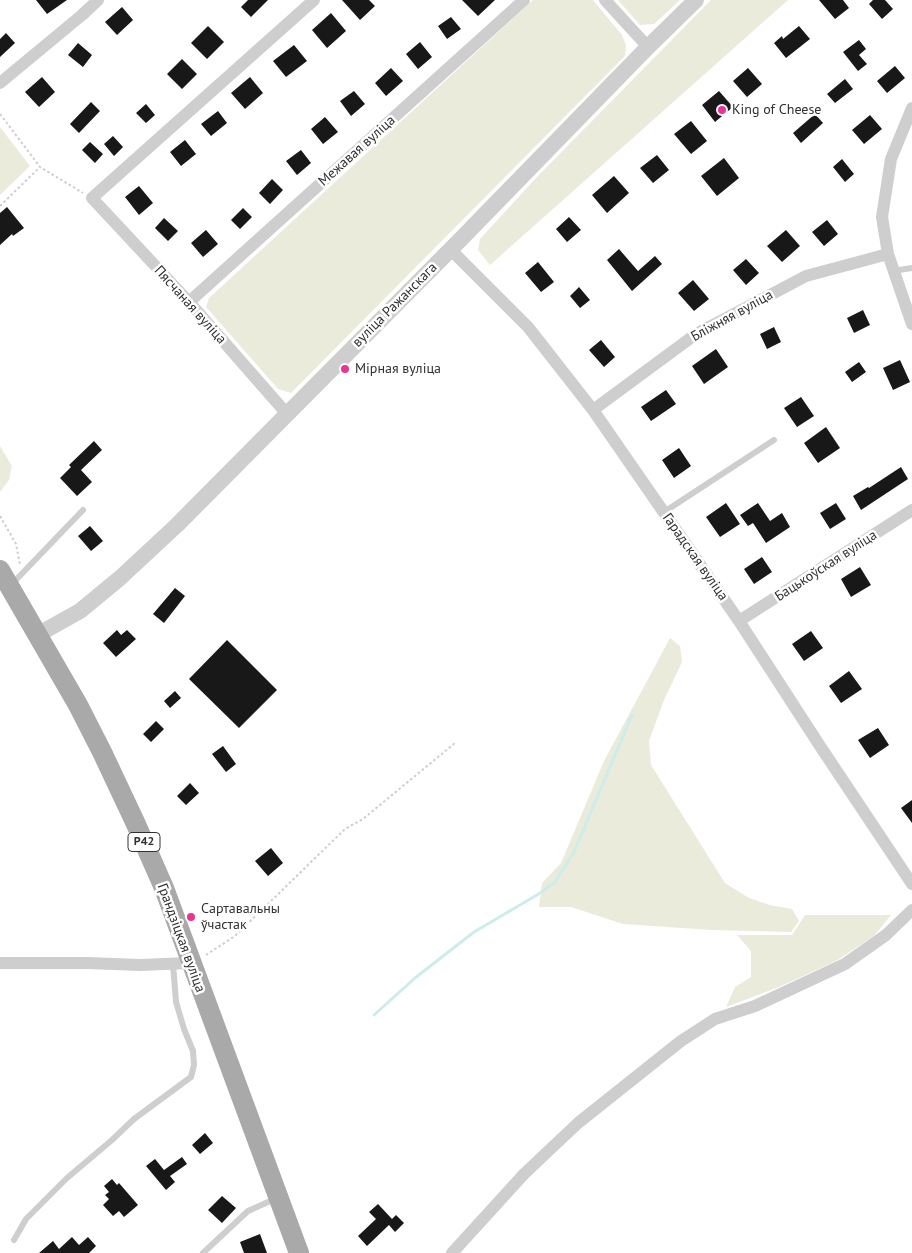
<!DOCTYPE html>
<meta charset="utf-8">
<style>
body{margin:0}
canvas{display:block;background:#fff}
</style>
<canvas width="912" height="1253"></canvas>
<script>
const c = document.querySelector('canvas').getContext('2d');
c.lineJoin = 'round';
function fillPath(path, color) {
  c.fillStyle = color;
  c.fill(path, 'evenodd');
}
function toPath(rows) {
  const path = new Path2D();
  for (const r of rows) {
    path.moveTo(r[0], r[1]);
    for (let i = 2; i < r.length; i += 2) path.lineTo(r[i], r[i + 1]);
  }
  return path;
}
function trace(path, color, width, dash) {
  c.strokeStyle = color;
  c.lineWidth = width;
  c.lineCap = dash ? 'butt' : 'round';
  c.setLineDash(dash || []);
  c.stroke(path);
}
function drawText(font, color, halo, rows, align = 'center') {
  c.font = font + ' "PT Sans",sans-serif';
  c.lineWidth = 5;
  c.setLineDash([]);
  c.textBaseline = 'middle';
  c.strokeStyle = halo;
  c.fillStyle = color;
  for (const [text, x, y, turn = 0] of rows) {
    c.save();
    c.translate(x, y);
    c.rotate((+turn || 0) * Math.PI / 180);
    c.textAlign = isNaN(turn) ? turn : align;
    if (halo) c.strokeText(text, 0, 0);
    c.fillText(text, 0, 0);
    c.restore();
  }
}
fillPath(toPath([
 [533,0,593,0,622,35,626,45,625,56,291,393,278,389,206,307,209,298],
 [618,0,680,0,654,24,640,25],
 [711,0,788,0,490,265,478,250,480,239,536,178],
 [0,127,30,166,0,195],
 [0,446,12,466,9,480,0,492],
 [670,638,680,646,682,662,664,700,649,741,651,765,725,883,749,898,770,905,792,909,799,921,791,932,711,930,623,924,571,907,539,907,542,883,561,863,604,761],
 [805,915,891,915,874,936,836,961,779,987,726,1007,735,987,751,977,751,951,737,935,792,935]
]), '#ebebdc');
trace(toPath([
 [374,1015,415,978,474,932,537,895,555,882,574,852,632,715]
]), '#ccedea', 3);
fillPath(toPath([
 [36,0,67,0,47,14],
 [248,0,268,0,251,17,241,7],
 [342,0,369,0,375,6,360,20],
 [462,0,495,0,478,16],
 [819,0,843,0,849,8,835,19],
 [873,0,885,0,893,9,882,19,869,4],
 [122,7,133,20,117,35,105,22],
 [331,13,346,31,327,48,312,30],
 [451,17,461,29,447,39,438,26],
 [208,26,224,42,207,59,191,43],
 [799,26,810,39,786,58,774,43,782,36,783,39],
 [6,33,15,43,0,57,0,39],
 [859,40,866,49,859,55,867,64,858,71,843,52],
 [420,42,432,57,418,69,406,54],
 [78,43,92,55,83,67,68,55],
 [294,45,307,61,286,77,273,61],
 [182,59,197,74,182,89,167,74],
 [895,66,905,78,887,93,877,81],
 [391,68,403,81,386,96,375,83],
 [748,68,762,84,747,97,733,81],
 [42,77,55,92,39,107,25,92],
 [250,77,263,93,245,109,231,93],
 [845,79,853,89,835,103,827,94],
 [354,91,365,104,351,116,340,101],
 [719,91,733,107,715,122,702,105],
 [91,102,100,111,79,133,70,124],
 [146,104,155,115,146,123,136,113],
 [218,111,227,123,211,136,201,124],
 [815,114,823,123,801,143,793,133],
 [870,115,882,129,864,144,852,130],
 [325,117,338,132,323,144,311,129],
 [691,121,707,141,691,154,674,134],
 [113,136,123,147,114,156,104,144],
 [185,140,196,154,181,166,170,152],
 [90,142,103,154,95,163,82,150],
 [301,150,311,163,297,175,286,161],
 [657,155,669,170,653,183,640,168],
 [724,158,739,178,717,196,701,176],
 [842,159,854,174,845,182,833,167],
 [614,176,629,193,607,213,592,195],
 [272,179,283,190,270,204,259,193],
 [139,186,153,203,139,215,125,197],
 [7,207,24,228,13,236,12,234,0,245,0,213],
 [243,208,252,217,240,229,231,220],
 [569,217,581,230,567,242,556,229],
 [164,218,178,231,168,241,155,228],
 [827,220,838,234,824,246,812,232],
 [206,230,218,244,203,257,191,243],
 [786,230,800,246,782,262,767,246],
 [619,249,638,271,655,256,662,264,632,291,607,260],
 [746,259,759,273,746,285,733,270],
 [538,262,554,282,541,292,525,273],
 [693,280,709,299,694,311,678,293],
 [579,287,590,300,580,308,570,296],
 [863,310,870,325,854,333,847,318],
 [774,327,781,342,767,349,760,334],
 [601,340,615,357,604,367,589,350],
 [716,349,728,367,704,384,692,366],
 [900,360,910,382,893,390,883,368],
 [859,362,866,372,852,382,845,372],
 [666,390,676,404,651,421,641,407],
 [801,397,814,416,797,427,784,408],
 [826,427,840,448,818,463,804,443],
 [94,441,102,450,81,470,92,482,77,496,60,478,71,467,69,465],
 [679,448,691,466,674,478,662,460],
 [901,467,908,479,861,510,853,496,868,487,869,488],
 [726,503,740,524,720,537,706,517],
 [758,503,770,521,782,513,790,527,766,543,753,523,748,526,740,515],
 [836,503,846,519,830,529,820,513],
 [90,526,103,541,91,551,78,536],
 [762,557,772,572,754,584,744,569],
 [860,567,871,585,851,597,841,579],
 [175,588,185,596,164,623,153,614],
 [117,630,121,635,127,630,136,639,116,657,103,643],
 [811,631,823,648,804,661,792,644],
 [227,640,277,690,239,728,189,679],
 [849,671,862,689,841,703,829,686],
 [175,691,181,698,170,708,164,701],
 [156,721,164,729,151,742,143,734],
 [878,728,889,745,870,758,858,740],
 [223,746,236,764,226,772,212,754],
 [190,783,199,793,186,805,177,796],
 [912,800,912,823,901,808],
 [271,848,283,863,268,876,255,861],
 [205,1133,213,1143,200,1154,192,1145],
 [182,1157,187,1164,170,1176,175,1182,166,1190,146,1166,155,1159,164,1170],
 [112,1179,117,1185,119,1183,138,1205,124,1217,119,1211,113,1216,103,1205,109,1199,105,1195,109,1192,104,1186],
 [222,1196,236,1208,222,1223,208,1210],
 [378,1204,392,1219,396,1215,404,1223,395,1232,389,1225,367,1246,358,1236,376,1219,369,1212],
 [260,1234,267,1253,244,1253,240,1242],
 [72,1237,79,1245,88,1237,96,1246,89,1253,39,1253,53,1241,59,1249]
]), '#181818');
trace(toPath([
 [0,114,40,167,83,193],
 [0,206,39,168],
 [0,516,16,544,20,565],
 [206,955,235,936,345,829,363,819,455,743]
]), '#cecece', 2, [2.5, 2.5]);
trace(toPath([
 [893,271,912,268],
 [664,512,774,440],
 [12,584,83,510],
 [14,1240,26,1219,67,1178,112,1140,134,1119,191,1077,194,1065,193,1051,184,1029,176,1002,173,964],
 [203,1253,248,1211,277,1198]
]), '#cecece', 6);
trace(toPath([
 [605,0,648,47],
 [0,83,82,15,98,0],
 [912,108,891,159,882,217,888,254,912,324],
 [451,250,528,327,593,410,739,621,820,746,912,884],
 [189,302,524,0],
 [593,410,696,334,806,276,888,254],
 [287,414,189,302,92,198,314,0],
 [739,621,912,510],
 [0,963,88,963,140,965,190,963],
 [452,1253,524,1174,578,1123,681,1041,715,1019,755,1006,845,964,886,935,912,910]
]), '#cecece', 12);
trace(toPath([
 [37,635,80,611,120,578,177,525,459,241,648,47,696,0]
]), '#cecece', 16);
trace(toPath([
 [0,570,78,705,102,752,135,822,164,888,299,1253]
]), '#a9a9a9', 20);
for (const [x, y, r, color] of [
 [722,110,5,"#e83397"],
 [345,369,5,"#e83397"],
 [191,917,5,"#e83397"]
]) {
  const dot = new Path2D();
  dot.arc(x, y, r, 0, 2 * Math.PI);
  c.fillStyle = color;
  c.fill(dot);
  trace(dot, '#fff', 2);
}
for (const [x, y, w] of [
 [144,842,32]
]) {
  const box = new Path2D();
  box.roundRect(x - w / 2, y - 9.5, w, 19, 4);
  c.fillStyle = '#fff';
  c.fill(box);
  trace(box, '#313131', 1);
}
drawText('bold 12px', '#313131', null, [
 ["Р42",144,842]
]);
drawText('14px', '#313131', '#fff', [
 ["King of Cheese",732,110],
 ["Мірная вуліца",355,369],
 ["Сартавальны",201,909],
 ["ўчастак",201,925]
], 'left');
drawText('14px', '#313131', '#fff', [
 ["Межавая вуліца",357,151,-42],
 ["Пясчаная вуліца",190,305,48],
 ["вуліца Ражанскага",395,305,-45],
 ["Бліжняя вуліца",732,316,-29],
 ["Гарадская вуліца",695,557,55],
 ["Бацькоўская вуліца",826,566,-33],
 ["Грандзіцкая вуліца",181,938,70]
]);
</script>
